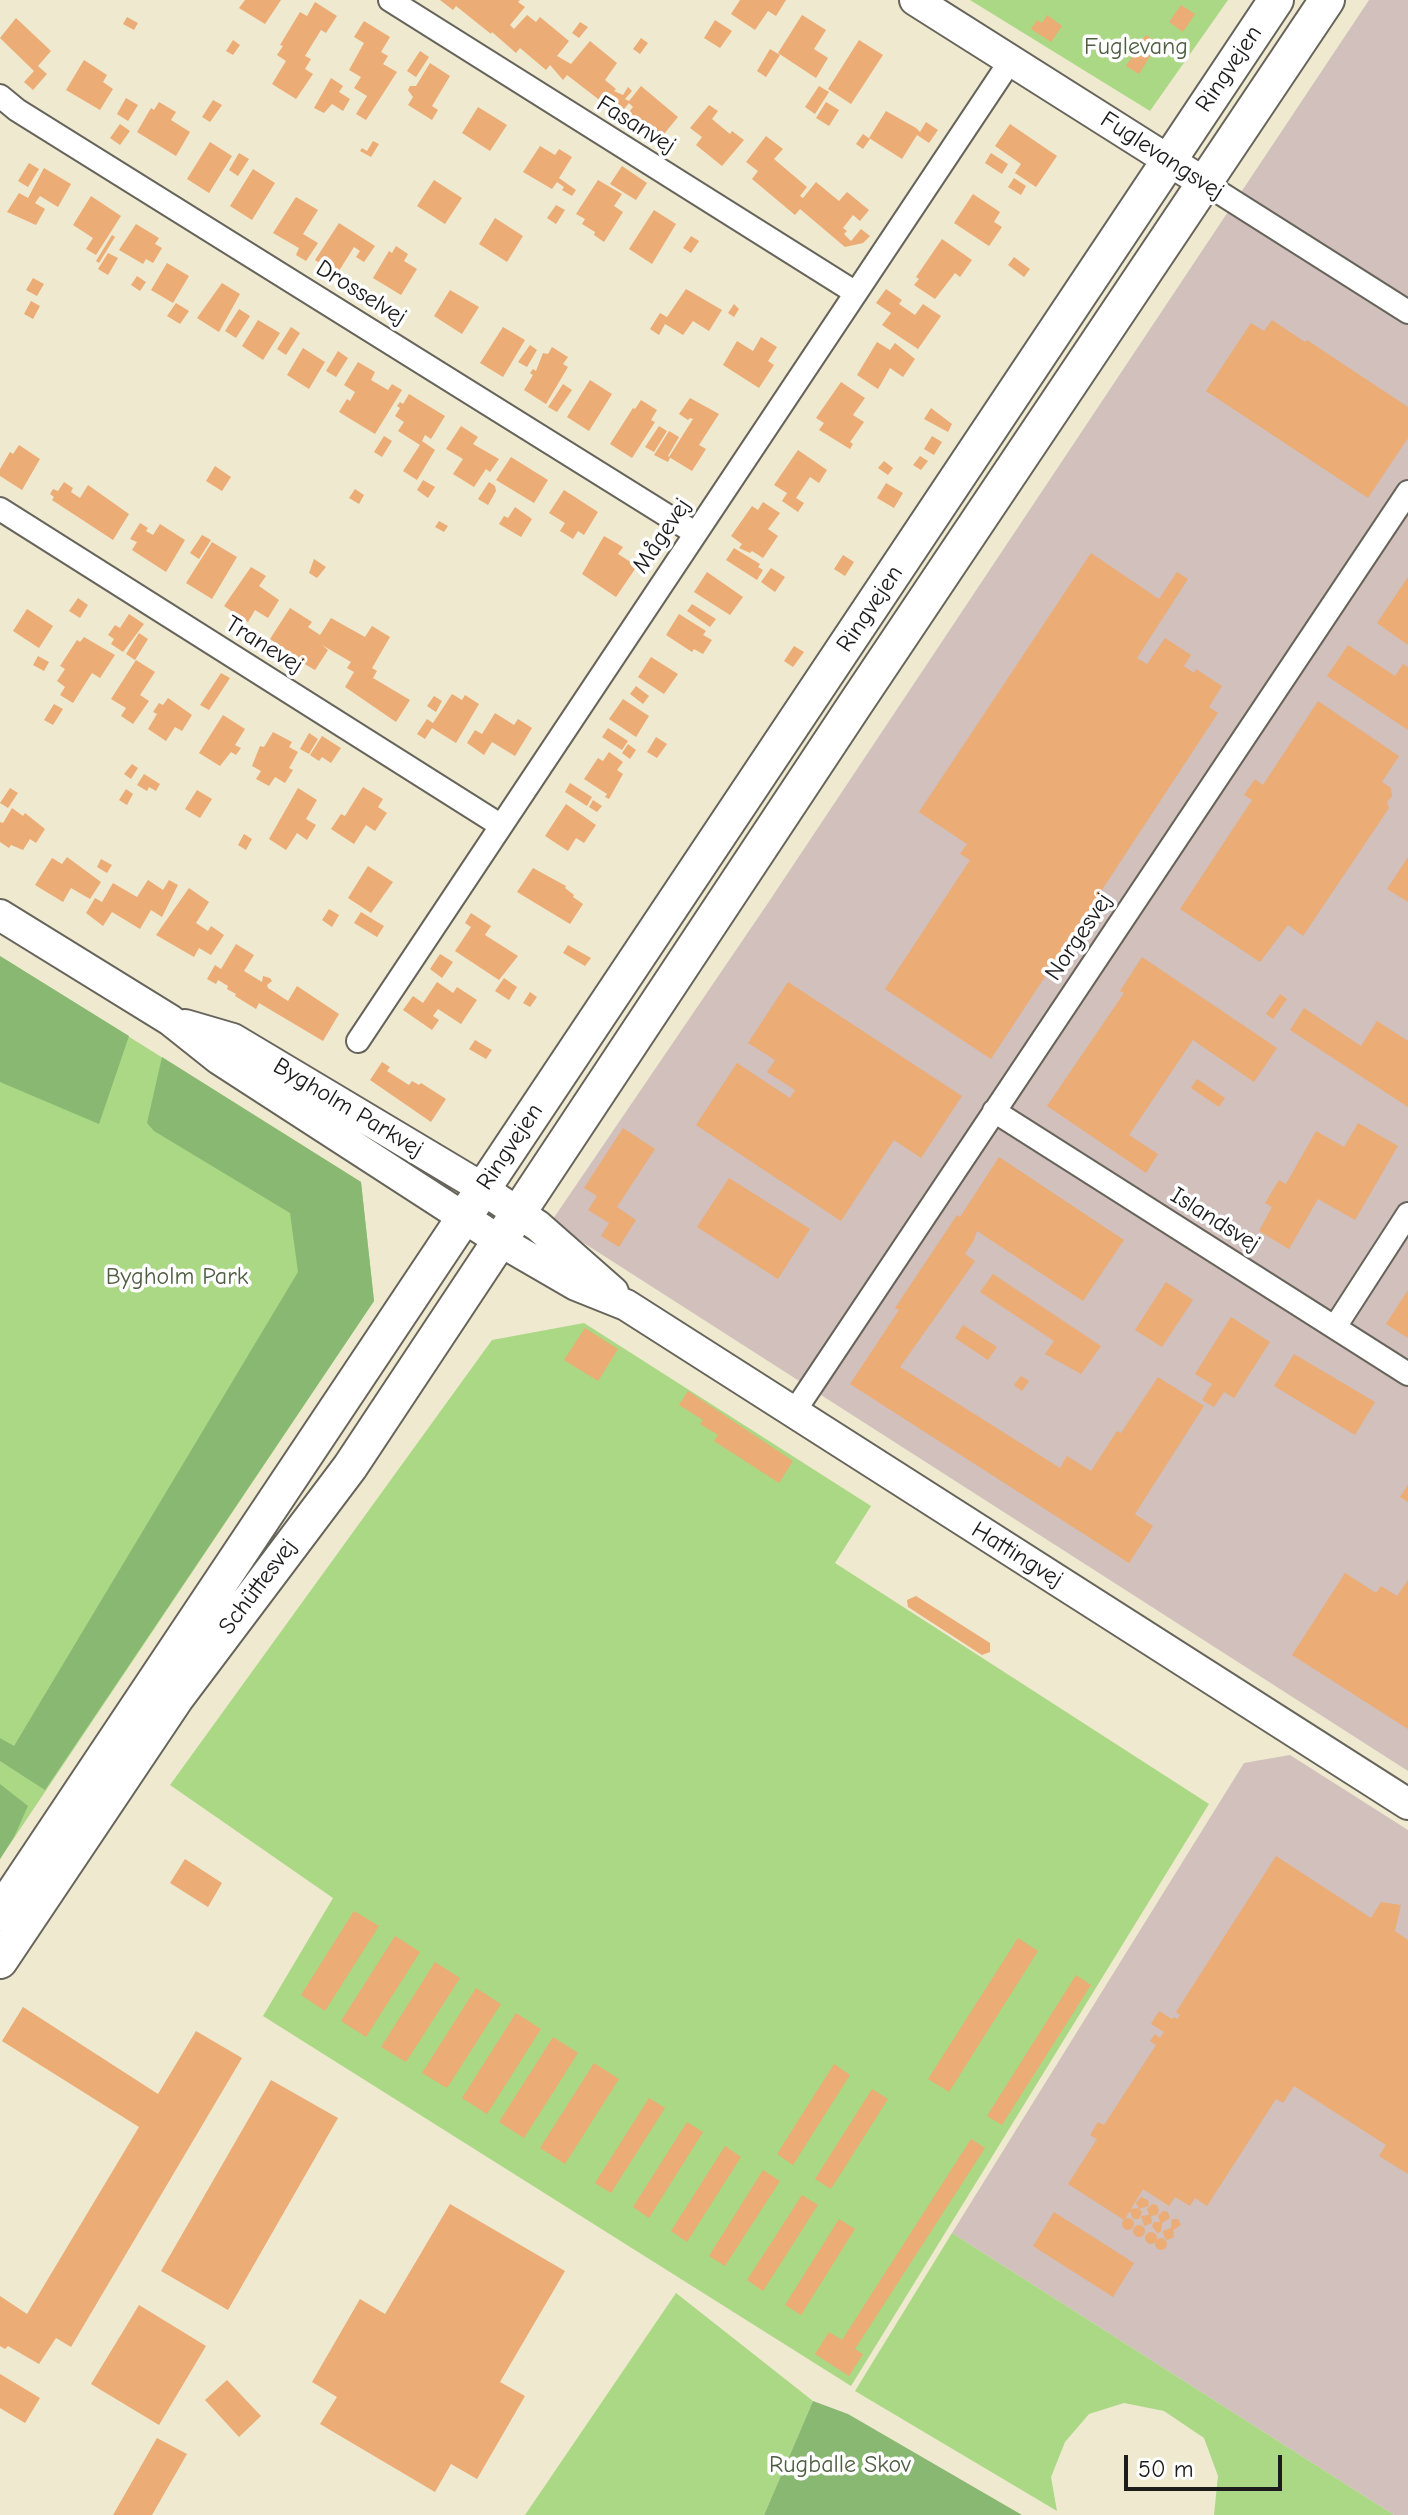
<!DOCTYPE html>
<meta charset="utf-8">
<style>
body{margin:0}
#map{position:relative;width:1408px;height:2515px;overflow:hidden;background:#efe9d0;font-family:"Comic Neue",sans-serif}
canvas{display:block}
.scale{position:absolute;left:1124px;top:2455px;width:158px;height:36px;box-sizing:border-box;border:4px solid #1c1c1c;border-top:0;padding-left:10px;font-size:24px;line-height:28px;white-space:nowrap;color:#1c1c1c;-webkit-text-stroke:6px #fff;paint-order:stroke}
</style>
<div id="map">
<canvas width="1408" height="2515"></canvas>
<div class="scale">50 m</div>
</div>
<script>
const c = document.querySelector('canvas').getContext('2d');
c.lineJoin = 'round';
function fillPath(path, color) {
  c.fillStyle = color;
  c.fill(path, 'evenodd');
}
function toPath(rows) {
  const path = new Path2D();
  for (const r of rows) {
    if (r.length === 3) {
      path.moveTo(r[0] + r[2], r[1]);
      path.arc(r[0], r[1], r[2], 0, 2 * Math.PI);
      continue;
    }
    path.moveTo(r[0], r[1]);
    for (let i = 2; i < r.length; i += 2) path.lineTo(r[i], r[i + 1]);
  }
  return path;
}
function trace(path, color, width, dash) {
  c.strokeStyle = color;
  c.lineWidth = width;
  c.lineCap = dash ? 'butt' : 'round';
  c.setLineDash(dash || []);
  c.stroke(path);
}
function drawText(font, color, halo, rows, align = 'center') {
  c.font = font + ' "Comic Neue",sans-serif';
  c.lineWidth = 7;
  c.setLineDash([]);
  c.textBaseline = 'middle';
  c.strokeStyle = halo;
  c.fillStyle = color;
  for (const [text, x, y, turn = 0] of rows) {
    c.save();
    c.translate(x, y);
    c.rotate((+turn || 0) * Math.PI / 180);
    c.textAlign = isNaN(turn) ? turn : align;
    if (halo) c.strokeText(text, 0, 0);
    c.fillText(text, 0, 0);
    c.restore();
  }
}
fillPath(toPath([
 [1369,0,1408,0,1408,1771,551,1222,768,903],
 [1290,1755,1408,1830,1408,2515,1394,2515,952,2233,1244,1763]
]), '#d1c0bc');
fillPath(toPath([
 [970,0,1228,0,1150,111],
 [0,956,361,1182,374,1301,0,1859],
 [584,1323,871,1506,835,1563,1209,1804,851,2386,263,2016,333,1898,170,1785,492,1340],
 [952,2233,1394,2515,1214,2515,1218,2476,1204,2438,1164,2411,1124,2403,1089,2414,1065,2442,1051,2477,1057,2511,855,2391],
 [676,2293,813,2401,764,2515,525,2515]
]), '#abd885');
fillPath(toPath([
 [0,956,129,1036,99,1124,0,1082],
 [162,1057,361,1182,374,1301,45,1790,0,1761,0,1738,14,1746,298,1272,290,1213,154,1131,147,1123],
 [0,1784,28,1806,14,1837,0,1859],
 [813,2401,848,2414,1022,2515,764,2515]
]), '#88b872');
fillPath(toPath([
 [245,0,281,0,265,24,239,8],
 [440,0,520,0,518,2,525,7,510,25,514,29,527,15,536,22,540,17,569,41,557,56,571,64,590,41,617,63,605,80,616,89,614,91,623,95,628,87,632,91,625,99,629,101,641,86,678,117,659,140,633,119,634,118,628,113,633,107,629,103,619,115,567,75,563,80,550,65,546,70,520,48,516,53,492,32,491,34,456,6,453,10],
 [740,0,786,0,776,16,768,11,755,30,731,14],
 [315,2,337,16,326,33,321,30,305,56,311,59,305,69,313,74,296,99,272,84,286,61,277,55,283,46,280,45,300,12,307,16],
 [1181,5,1195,14,1183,32,1169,22],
 [802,15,826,30,814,49,828,58,816,78,778,53],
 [1047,15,1062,26,1051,42,1031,29,1037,20,1042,23],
 [127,17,138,23,134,30,123,24],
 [16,18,51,51,38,66,47,74,33,90,24,82,34,71,0,38],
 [715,20,732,31,720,48,704,38],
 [364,21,390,37,381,52,388,56,383,64,397,72,366,120,356,114,367,96,354,88,361,77,349,70,364,43,354,37],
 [580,22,588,27,579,38,572,33],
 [1146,35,1158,43,1139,74,1126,66],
 [641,38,648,43,640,54,633,49],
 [233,40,240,45,233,55,226,51],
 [859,40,883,55,851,104,828,89],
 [770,49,780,55,766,77,757,71],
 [420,51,429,57,416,77,407,71],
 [84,60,107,75,103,82,113,89,100,110,66,90],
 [430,63,450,76,432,106,438,110,432,120,408,105,413,97,408,90,410,86,416,86],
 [331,78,343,86,339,92,350,99,343,111,332,104,324,113,314,108],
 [819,86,829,92,815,114,805,107],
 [126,98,138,105,128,121,117,114],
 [213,100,222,105,210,122,202,117],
 [159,102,176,112,171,120,190,132,176,156,137,132,151,108,154,110],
 [826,102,839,110,829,126,816,118],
 [709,105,718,111,712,119,730,134,732,131,744,140,722,166,696,145,702,137,690,128],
 [478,107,507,125,490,151,462,133],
 [886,111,916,128,920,132,926,122,938,130,929,143,917,135,902,159,869,138],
 [120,124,130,131,120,145,110,138],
 [1010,124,1057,156,1036,187,1015,173,1021,164,995,146],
 [863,134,870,139,863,149,856,144],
 [766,136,783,149,774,159,807,187,800,196,803,198,816,182,839,201,847,192,869,210,860,221,853,215,843,228,847,231,844,234,851,241,861,229,870,236,863,243,845,247,800,209,795,215,752,179,758,171,746,162],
 [373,141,379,144,371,157,360,151,362,148,367,151],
 [210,142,232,156,209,193,187,179],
 [540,146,555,155,559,149,572,157,559,178,576,190,572,196,562,190,564,187,557,182,552,189,523,172],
 [239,153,249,159,238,176,229,170],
 [991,153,1008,164,1002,174,985,163],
 [29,163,39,169,28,187,18,181],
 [622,166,647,183,636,200,610,184],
 [44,168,71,184,58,207,40,196,35,203,45,209,36,225,7,212,19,193,28,198],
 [253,169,275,183,252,220,230,206],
 [1014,178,1026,186,1021,195,1008,187],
 [434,180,462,198,445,224,417,206],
 [598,180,622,194,614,206,623,212,604,242,594,235,595,232,582,224,585,219,576,214],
 [973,194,1000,212,994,222,1002,227,989,246,954,223],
 [91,196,121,216,96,255,86,249,93,238,73,225],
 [296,197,318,210,303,234,318,243,306,261,296,255,299,248,273,233],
 [556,205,565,210,556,224,547,218],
 [654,210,676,224,652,264,629,249],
 [495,218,523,236,507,262,479,244],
 [339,223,375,246,364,262,356,257,360,251,354,247,337,274,315,260],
 [136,224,159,238,155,244,162,248,153,263,146,259,143,264,119,250],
 [112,235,115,237,99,263,96,261],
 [691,236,699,241,691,253,683,248],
 [942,239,972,260,960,277,955,273,935,299,914,285,919,279,916,277],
 [396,246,408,254,404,261,417,269,401,295,373,278,389,251,392,253],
 [108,253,118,258,108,275,98,269],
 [1014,257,1030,269,1024,277,1008,265],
 [167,263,189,276,173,303,151,290],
 [137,276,146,282,140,291,131,285],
 [33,278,44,284,37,296,26,290],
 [222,283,240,294,219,332,197,318],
 [686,289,722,310,709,331,693,321,683,335,665,324,659,335,650,329,660,313,667,317],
 [886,289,902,300,899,304,915,315,923,304,941,316,918,349,882,325,891,313,876,303],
 [450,290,479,307,462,334,434,316],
 [31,301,40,306,33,319,24,314],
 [176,303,189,311,180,324,167,316],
 [734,304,739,309,734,317,728,313],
 [239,309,250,316,236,338,225,331],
 [258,320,280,333,263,360,242,346],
 [1272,320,1305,342,1307,340,1408,407,1408,438,1368,498,1206,391,1251,323,1264,331],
 [291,327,300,333,286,355,277,349],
 [503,327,525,340,503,377,480,363],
 [761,337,777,347,768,361,774,365,759,388,723,365,737,341,753,351],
 [877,342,890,350,895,343,915,359,903,377,890,368,878,389,857,375],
 [530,345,537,350,527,367,518,362],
 [552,347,568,357,563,364,568,367,546,404,524,390,533,375,530,373,533,369,536,371,543,353,548,354],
 [303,348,325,362,309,389,287,375],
 [338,351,348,358,336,377,326,371],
 [358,362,375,372,371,380,388,390,392,384,402,390,375,434,339,412,347,399,350,401,355,392,344,385],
 [590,380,612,394,589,431,567,417],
 [841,382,865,398,853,415,864,422,850,442,853,444,850,449,819,430,824,423,816,418],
 [563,384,572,390,557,412,548,407],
 [409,394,445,416,431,439,425,435,422,441,435,450,417,480,403,471,420,445,398,431,404,422,395,416,400,408,397,406,400,402,403,404],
 [690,398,719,414,699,445,706,449,692,471,669,457,693,419,690,418,688,420,679,414],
 [641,400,657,410,651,420,655,422,632,458,610,444,633,408,635,409],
 [931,408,952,424,948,432,924,419],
 [461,426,478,437,473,444,499,459,490,472,486,469,474,487,453,474,463,459,446,449],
 [659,426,667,431,654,452,645,447],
 [669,431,679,437,668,456,670,458,668,462,654,455],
 [384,436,392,441,382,457,374,452],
 [932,436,942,442,934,455,924,449],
 [19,445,40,459,22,490,0,476,0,469,10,452,13,454],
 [798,450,827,470,819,483,810,477,796,498,804,503,798,512,782,501,787,493,774,485],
 [920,456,928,461,921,470,913,465],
 [511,457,548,480,534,503,496,480],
 [884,461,893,468,888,475,878,468],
 [215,466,231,477,222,491,206,481],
 [423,480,435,487,428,498,417,490],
 [64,482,73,488,71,492,80,498,88,485,129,514,113,540,52,500,54,497,50,494,53,489,58,491],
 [489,482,495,486,496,491,488,505,478,499],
 [886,483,903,493,894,508,877,498],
 [355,489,364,495,359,504,349,498],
 [564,490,598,512,584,535,578,531,573,539,560,531,565,523,549,513],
 [763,502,780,513,768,529,778,536,763,558,752,551,750,553,739,548,742,544,731,536,752,506,758,510],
 [515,507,532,519,521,537,499,524,504,516,508,518],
 [439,521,448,526,444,532,435,527],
 [140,523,148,528,146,531,153,535,160,524,185,540,166,572,132,550,137,542,130,539],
 [202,535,211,540,199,559,190,553],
 [604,536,623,547,618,554,637,566,616,597,582,574],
 [212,542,237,557,212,599,186,583],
 [734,548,760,564,758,567,763,570,757,580,726,560],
 [1091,553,1159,599,1177,572,1188,579,1137,658,1147,664,1165,638,1191,655,1184,666,1194,673,1196,669,1222,686,1209,707,1218,713,991,1059,885,989,970,860,960,854,967,844,919,812],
 [843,555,854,562,845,576,834,569],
 [314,559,326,567,317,578,309,573],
 [251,567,266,576,259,586,279,600,268,618,255,610,248,622,224,606],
 [771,568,785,577,775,592,761,582],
 [707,572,743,597,730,615,694,592],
 [1408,577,1408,645,1377,623],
 [78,598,88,605,80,618,69,611],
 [692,604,716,619,710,627,687,611],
 [290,608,312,622,308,627,320,635,331,618,365,637,372,626,390,637,372,668,377,671,373,678,410,700,396,722,345,687,354,672,347,668,351,662,322,645,328,650,315,670,303,663,301,666,287,657,290,652,270,639],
 [27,609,53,626,39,648,13,631],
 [129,614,144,624,123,652,111,644,114,639,108,635,115,625,120,628],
 [679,614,706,631,703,635,712,640,703,654,694,649,692,652,666,635],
 [139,633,148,639,135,660,126,654],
 [84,637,115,655,100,678,92,673,73,703,60,695,65,687,57,681,65,669,60,666,77,640,80,642],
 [1348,645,1395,676,1403,664,1408,667,1408,730,1327,676],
 [794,646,804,652,793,667,784,661],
 [38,656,49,662,44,671,33,665],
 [651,657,678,674,664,694,638,677],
 [136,660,155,672,140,695,149,701,133,724,121,716,126,708,111,699],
 [221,673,230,678,209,710,200,705],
 [636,686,649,696,643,704,630,694],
 [452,694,462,700,465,695,479,704,456,743,432,728,425,739,417,734,427,719,433,723],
 [434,696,442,701,436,712,427,706],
 [168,698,192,715,182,731,175,727,166,741,148,729,157,714,153,712,159,703,163,705],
 [623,699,649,716,636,737,609,719],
 [1318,701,1399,756,1382,782,1391,788,1392,796,1387,802,1389,808,1303,936,1288,925,1260,962,1180,909,1252,800,1244,795,1255,779,1263,785],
 [54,704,63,709,53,725,44,720],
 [495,713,514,725,518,719,532,728,515,756,492,742,484,755,467,743,475,730,482,734],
 [223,715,245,729,235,745,241,748,236,755,231,752,220,766,199,753],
 [608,728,628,741,622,750,602,737],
 [273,732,292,742,289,747,298,752,289,768,293,770,285,783,275,777,269,786,256,779,261,771,252,766,260,746,264,747],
 [309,733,318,739,309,754,300,749],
 [322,736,341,748,331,763,322,757,319,761,310,755],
 [656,737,667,744,657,758,647,752],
 [628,744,636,750,630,759,622,753],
 [609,752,623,762,617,770,623,774,609,799,605,797,607,794,584,779,598,758,603,761],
 [132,764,138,768,131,779,124,774],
 [144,774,160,784,156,791,149,787,147,791,137,785],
 [570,783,592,797,587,806,565,792],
 [363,787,383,799,378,807,387,813,375,831,366,825,354,844,331,829,341,814,345,816],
 [10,788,18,793,8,808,0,803],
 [298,788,317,800,306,819,316,825,307,840,297,833,286,850,269,839],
 [126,789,133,794,127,805,119,800],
 [197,790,212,799,200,818,185,809],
 [593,800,602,806,597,812,589,807],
 [566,804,596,825,584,843,576,838,568,851,545,836],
 [12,808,23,816,25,813,45,829,36,843,30,839,23,850,11,845,9,848,0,842,0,822,3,823],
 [244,834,252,839,246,850,238,845],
 [67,857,101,882,90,899,71,888,63,902,35,885,52,858,62,864],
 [1408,857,1408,902,1387,889],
 [101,859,112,865,107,873,97,867],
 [368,866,393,882,371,913,348,898],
 [533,868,566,886,565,888,574,895,573,897,583,904,570,924,517,892],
 [148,880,163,890,169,880,178,885,162,917,151,910,140,929,112,912,103,926,86,913,95,898,102,902,113,883,137,897],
 [189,888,209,902,196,923,208,931,211,926,224,935,211,955,199,948,194,957,156,935],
 [329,909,339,915,332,927,322,920],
 [361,912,384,926,377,937,354,923],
 [471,913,491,926,485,935,518,956,499,980,455,951,471,927,465,923],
 [236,944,254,955,244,971,262,982,263,976,270,978,272,981,267,985,268,988,288,1001,297,986,339,1014,323,1041,259,1003,256,1009,235,996,236,994,227,989,228,986,218,980,216,984,207,979,215,965,221,969],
 [568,945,591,958,585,966,563,953],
 [440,954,453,962,442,978,430,969],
 [1142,957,1277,1048,1254,1082,1193,1040,1129,1135,1158,1154,1146,1173,1047,1106,1124,993,1120,991],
 [504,978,517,987,509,1000,495,991],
 [437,982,453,993,457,987,477,1000,461,1024,438,1009,433,1016,439,1020,432,1030,403,1010,413,996,423,1003],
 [788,982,962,1096,921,1158,894,1140,841,1221,696,1125,737,1063,790,1098,795,1090,767,1072,775,1060,748,1043],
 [530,992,537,997,530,1007,523,1003],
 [1280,994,1287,999,1273,1019,1266,1014],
 [1304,1008,1361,1046,1377,1021,1408,1041,1408,1107,1290,1030],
 [475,1040,492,1050,486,1059,469,1049],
 [382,1062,390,1067,387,1071,409,1085,412,1081,419,1085,421,1083,446,1099,431,1122,370,1080],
 [1197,1079,1225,1098,1219,1107,1191,1088],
 [1358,1123,1398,1146,1355,1220,1318,1199,1289,1249,1259,1231,1272,1207,1265,1203,1279,1180,1286,1184,1316,1131,1344,1147],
 [623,1128,655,1149,617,1207,636,1220,619,1247,601,1236,609,1223,588,1210,597,1196,584,1188],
 [999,1157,1124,1240,1083,1301,977,1231,974,1240,965,1254,975,1261,900,1367,1060,1468,1067,1456,1091,1471,1117,1431,1121,1433,1158,1377,1204,1406,1135,1514,1153,1526,1129,1563,850,1384,899,1310,895,1308,957,1215,960,1217],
 [729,1178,810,1229,778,1279,697,1227],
 [993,1274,1101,1346,1081,1374,1045,1354,1054,1341,980,1292],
 [1166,1282,1193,1300,1162,1347,1135,1330],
 [1408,1290,1408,1338,1386,1324],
 [1231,1317,1270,1342,1234,1398,1224,1392,1214,1407,1202,1400,1212,1384,1195,1374],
 [963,1325,997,1347,988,1360,955,1338],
 [585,1328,618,1349,598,1381,564,1360],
 [1294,1354,1375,1402,1355,1435,1274,1386],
 [1021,1376,1029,1381,1022,1391,1014,1385],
 [688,1391,793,1461,779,1483,714,1441,718,1435,700,1424,703,1420,679,1405],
 [1408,1485,1408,1502,1400,1497],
 [1345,1573,1376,1593,1381,1586,1397,1596,1408,1580,1408,1729,1292,1655],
 [916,1596,990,1643,990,1652,982,1655,908,1607,907,1600],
 [1276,1856,1371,1918,1381,1902,1401,1905,1395,1931,1408,1940,1408,2174,1379,2156,1386,2145,1294,2086,1283,2103,1276,2099,1207,2206,1195,2198,1190,2206,1175,2197,1169,2206,1143,2189,1131,2209,1139,2208,1136,2203,1141,2197,1148,2200,1149,2206,1139,2209,1142,2212,1139,2219,1133,2219,1130,2211,1124,2220,1068,2184,1097,2139,1090,2135,1098,2122,1104,2125,1156,2045,1150,2041,1155,2034,1160,2038,1164,2032,1151,2024,1159,2011,1172,2019,1174,2017,1177,2019,1180,2015,1176,2012],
 [185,1859,222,1883,208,1907,170,1883],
 [354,1911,379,1926,325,2011,301,1995],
 [395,1936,420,1952,366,2037,341,2021],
 [1018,1938,1038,1951,949,2092,928,2079],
 [435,1962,460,1978,406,2062,381,2047],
 [1076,1975,1091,1985,1002,2125,987,2116],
 [476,1988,501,2004,447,2088,422,2073],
 [23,2007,158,2094,196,2031,242,2058,71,2347,56,2338,39,2364,8,2346,5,2349,0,2346,0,2296,27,2314,139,2127,2,2041],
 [516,2013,541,2029,487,2114,462,2098],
 [553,2037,578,2053,524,2138,499,2122],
 [594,2063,619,2079,565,2164,540,2148],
 [834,2064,850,2075,793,2165,777,2154],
 [271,2080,338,2118,228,2310,161,2271],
 [872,2089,888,2099,831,2189,815,2179],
 [649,2098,665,2108,611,2193,595,2183],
 [687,2122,703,2132,649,2218,633,2207],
 [971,2139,985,2148,855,2349,863,2354,849,2376,815,2354,829,2332,842,2340],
 [725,2146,741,2157,687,2242,671,2231],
 [763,2170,780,2181,725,2266,709,2256],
 [802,2195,818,2205,763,2291,747,2280],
 [450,2204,565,2271,500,2382,525,2396,477,2479,451,2464,435,2492,320,2424,337,2397,312,2382,360,2299,385,2314],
 [1152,2204,1157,2205,1159,2211,1157,2215,1151,2216,1152,2223,1144,2226,1141,2216,1149,2215,1147,2209],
 [1163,2211,1168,2212,1170,2218,1162,2223,1161,2232,1157,2233,1152,2226,1154,2222,1160,2222,1158,2216],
 [1054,2212,1134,2263,1113,2297,1033,2246],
 [1128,2224,6],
 [839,2219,855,2229,801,2315,785,2305],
 [1172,2219,1178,2219,1181,2225,1173,2230,1174,2237,1167,2240,1164,2237,1163,2231,1171,2228],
 [1139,2231,6],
 [1151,2238,6],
 [1161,2244,6],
 [139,2305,206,2346,159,2425,91,2384],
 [0,2374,40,2398,25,2423,0,2408],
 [227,2380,261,2416,239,2437,205,2400],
 [157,2438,187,2454,152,2515,113,2515]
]), '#ebac75');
const street = toPath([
 [390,0,856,293],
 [0,96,17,110,695,533],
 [1206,184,1408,312],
 [0,509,500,825],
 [358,1041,1011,60],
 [994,1111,1408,1374],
 [1335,1327,1408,1214],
 [794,1412,1408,492]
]);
const secondary = toPath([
 [915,0,1206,184],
 [0,915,170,1020,219,1059,500,1241,576,1285,626,1305,1408,1804],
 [185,1025,233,1039,469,1180,538,1226,613,1292]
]);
const primary = toPath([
 [0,1913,1276,0],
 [0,1961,177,1697,350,1467,856,703,1327,0]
]);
trace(street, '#66645b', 26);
trace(secondary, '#66645b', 34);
trace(primary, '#66645b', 38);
trace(street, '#fff', 22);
trace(secondary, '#fff', 30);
trace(primary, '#fff', 34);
drawText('24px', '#4e5e41', '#fff', [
 ["Fuglevang",1136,47],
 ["Bygholm Park",177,1277],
 ["Rugballe Skov",840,2465]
]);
drawText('24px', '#1c1c1c', '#fff', [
 ["Ringvejen",1229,69,-56],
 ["Fasanvej",636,125,32],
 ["Fuglevangsvej",1162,156,33],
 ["Drosselvej",361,293,32],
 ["Mågevej",662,536,-56],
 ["Ringvejen",870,609,-56],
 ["Tranevej",264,645,32],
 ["Norgesvej",1079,937,-56],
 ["Bygholm Parkvej",348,1108,31],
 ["Ringvejen",510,1147,-56],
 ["Islandsvej",1215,1220,32],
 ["Hattingvej",1017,1555,32],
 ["Schüttesvej",258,1587,-53]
]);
</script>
